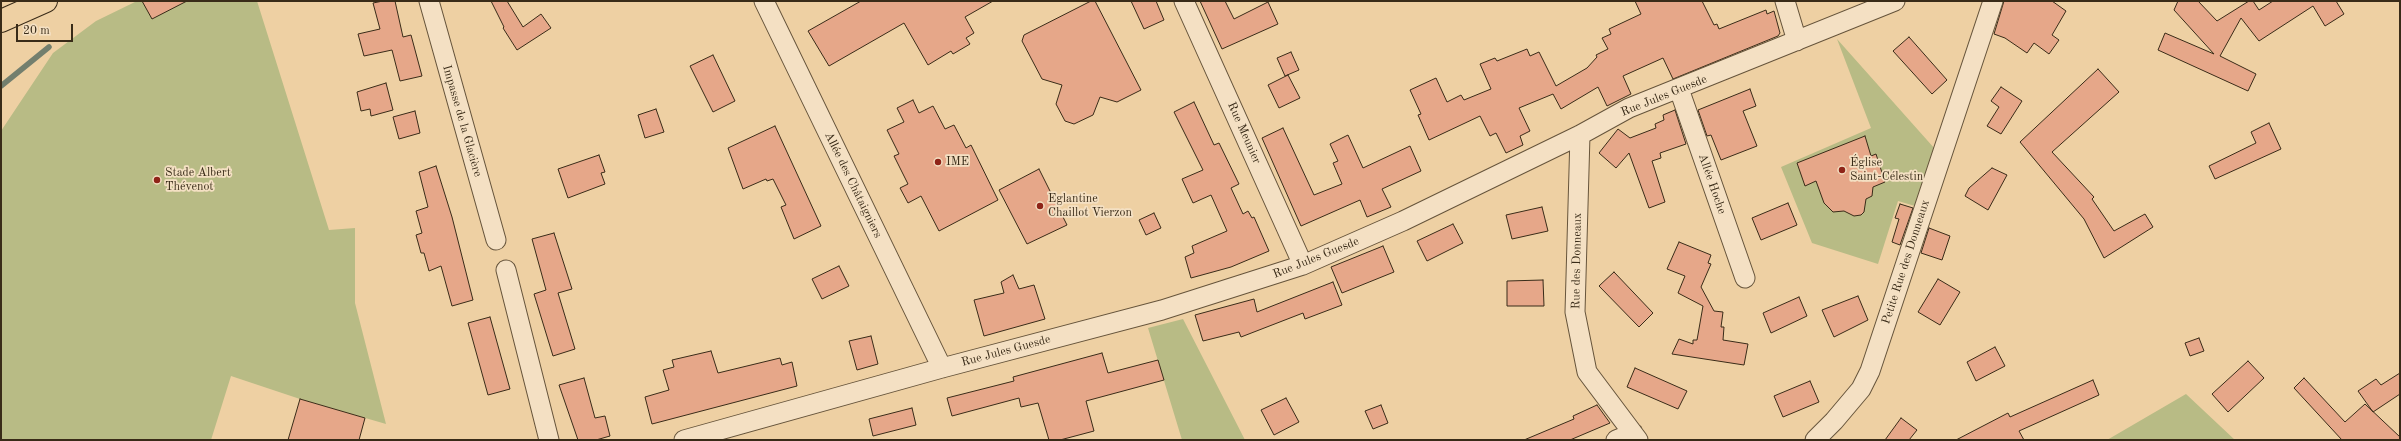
<!DOCTYPE html>
<meta charset="utf-8">
<style>
body{margin:0}
#map{position:relative;width:2401px;height:441px;overflow:hidden;background:#eed0a3;font-family:"Old Standard TT",serif}
canvas{display:block}
.frame{position:absolute;inset:0;border:2px solid #392b18;pointer-events:none}
.scale{position:absolute;left:16px;top:24px;width:57px;height:18px;box-sizing:border-box;border:2px solid #392b18;border-top:0;padding-left:5px;font-size:12px;line-height:14px;white-space:nowrap;color:#392b18;-webkit-text-stroke:3px #f4e0c3;paint-order:stroke}
</style>
<div id="map">
<canvas width="2401" height="441"></canvas>
<div class="frame"></div>
<div class="scale">20 m</div>
</div>
<script>
const c = document.querySelector('canvas').getContext('2d');
c.lineJoin = 'round';
function fillPath(path, color) {
  c.fillStyle = color;
  c.fill(path, 'evenodd');
}
function toPath(rows) {
  const path = new Path2D();
  for (const r of rows) {
    path.moveTo(r[0], r[1]);
    for (let i = 2; i < r.length; i += 2) path.lineTo(r[i], r[i + 1]);
  }
  return path;
}
function trace(path, color, width, dash) {
  c.strokeStyle = color;
  c.lineWidth = width;
  c.lineCap = dash ? 'butt' : 'round';
  c.setLineDash(dash || []);
  c.stroke(path);
}
function drawText(font, color, halo, rows, align = 'center') {
  c.font = font + ' "Old Standard TT",serif';
  c.lineWidth = 3.5;
  c.setLineDash([]);
  c.textBaseline = 'middle';
  c.strokeStyle = halo;
  c.fillStyle = color;
  for (const [text, x, y, turn = 0] of rows) {
    c.save();
    c.translate(x, y);
    c.rotate((+turn || 0) * Math.PI / 180);
    c.textAlign = isNaN(turn) ? turn : align;
    if (halo) c.strokeText(text, 0, 0);
    c.fillText(text, 0, 0);
    c.restore();
  }
}
fillPath(toPath([
 [137,1,257,1,329,230,355,228,355,303,386,424,300,399,231,376,211,440,1,440,1,131,53,53,96,21],
 [1837,39,1935,149,1915,206,1898,201,1878,264,1812,243,1781,167,1871,128],
 [1183,319,1245,440,1182,440,1148,328],
 [2186,394,2235,440,2107,440]
]), '#b8bb85');
trace(toPath([
 [1,86,49,47]
]), '#737f6e', 5.5);
const building = toPath([
 [142,1,187,1,152,19,142,1],
 [383,1,395,1,403,37,411,35,422,76,400,81,392,50,364,56,358,34,380,29,373,3,383,1],
 [491,1,507,1,523,27,541,14,551,28,517,50,503,28,504,27,491,1],
 [861,1,993,1,965,17,974,33,966,38,970,44,953,54,951,51,928,65,904,23,829,66,808,31,861,1],
 [1091,1,1095,1,1141,90,1117,102,1100,97,1093,115,1074,124,1065,121,1056,104,1062,85,1042,79,1022,41,1024,35,1091,1],
 [1131,1,1156,1,1164,20,1144,29,1131,1],
 [1200,1,1225,1,1234,19,1268,2,1278,24,1222,49,1200,1],
 [1635,1,1702,1,1714,25,1717,24,1719,29,1766,10,1767,14,1774,11,1780,33,1778,36,1673,79,1663,58,1623,76,1631,94,1607,106,1598,87,1561,109,1553,94,1519,108,1530,131,1520,136,1523,145,1506,153,1496,133,1490,136,1480,116,1429,140,1418,115,1421,114,1410,90,1436,78,1447,102,1461,95,1464,100,1491,89,1480,64,1495,58,1497,61,1527,49,1530,56,1539,52,1556,86,1587,68,1597,57,1596,55,1608,49,1602,38,1611,34,1609,29,1641,14,1635,1],
 [2004,1,2052,1,2066,11,2052,35,2059,40,2049,54,2034,43,2027,53,2005,38,1994,34,2004,1],
 [2178,1,2198,1,2217,21,2249,1,2253,1,2259,10,2273,1,2336,1,2344,14,2325,26,2313,6,2259,41,2241,18,2220,56,2256,74,2248,91,2158,50,2165,33,2214,54,2174,10,2178,1],
 [1909,37,1947,80,1932,94,1893,51,1909,37],
 [1291,52,1299,70,1285,76,1277,58,1291,52],
 [713,55,735,101,713,112,690,66,713,55],
 [2098,69,2119,92,2052,152,2094,197,2092,199,2114,231,2145,214,2153,227,2104,258,2084,219,2020,142,2098,69],
 [1288,75,1300,98,1279,108,1268,85,1288,75],
 [386,83,393,110,371,116,370,109,361,111,357,92,386,83],
 [2001,87,2022,101,2001,134,1987,126,1999,107,1991,101,2001,87],
 [1750,89,1756,106,1743,111,1757,146,1721,160,1711,135,1707,136,1698,110,1750,89],
 [913,100,919,113,933,106,945,129,954,125,966,148,971,145,998,200,939,231,921,196,908,203,900,188,908,184,894,156,899,154,887,130,904,122,897,108,913,100],
 [1194,102,1214,145,1219,143,1239,184,1231,188,1243,214,1248,211,1252,218,1254,217,1269,251,1231,267,1191,278,1185,257,1194,253,1192,246,1227,231,1211,195,1193,203,1182,179,1203,170,1174,112,1194,102],
 [656,109,664,132,645,138,638,115,656,109],
 [1675,110,1686,144,1660,153,1661,158,1652,161,1665,202,1649,208,1629,153,1616,168,1599,153,1618,129,1630,138,1656,128,1655,124,1664,120,1663,115,1675,110],
 [415,111,420,133,399,139,393,117,415,111],
 [2269,123,2281,149,2215,179,2209,166,2256,143,2251,132,2269,123],
 [775,126,821,226,794,239,781,207,786,205,773,179,767,181,766,179,743,189,728,148,775,126],
 [1283,128,1314,195,1342,184,1333,163,1338,161,1330,144,1348,135,1363,168,1410,146,1421,171,1382,189,1391,207,1367,217,1360,200,1301,226,1262,138,1283,128],
 [1865,136,1871,156,1876,154,1885,182,1873,187,1872,196,1866,199,1864,212,1861,215,1854,216,1844,211,1833,212,1824,203,1816,181,1805,186,1797,163,1865,136],
 [599,155,605,172,601,173,605,184,568,198,558,169,599,155],
 [436,166,452,217,473,300,452,306,441,266,429,271,424,253,421,253,416,235,422,233,416,211,428,207,419,172,436,166],
 [1992,168,2007,175,1988,210,1965,196,1969,188,1992,168],
 [1039,169,1067,225,1027,244,999,190,1039,169],
 [1788,203,1797,225,1761,240,1752,218,1788,203],
 [1900,204,1913,208,1900,245,1892,242,1899,219,1895,218,1900,204],
 [1542,207,1548,231,1512,239,1506,215,1542,207],
 [1154,213,1161,228,1146,235,1139,220,1154,213],
 [1453,224,1463,243,1427,261,1417,241,1453,224],
 [1929,228,1950,236,1942,260,1921,253,1929,228],
 [554,233,572,289,558,293,575,349,553,356,534,294,546,290,532,239,554,233],
 [1679,242,1711,255,1708,263,1711,264,1701,287,1714,311,1723,312,1721,327,1724,327,1723,340,1748,344,1744,365,1672,354,1679,339,1693,344,1693,340,1697,340,1703,306,1678,293,1685,276,1667,269,1679,242],
 [1383,246,1394,272,1342,293,1331,267,1383,246],
 [839,266,849,286,822,299,812,279,839,266],
 [1614,272,1653,313,1639,327,1599,286,1614,272],
 [1013,275,1019,289,1034,285,1045,319,984,336,974,300,1004,293,1001,282,1013,275],
 [1938,279,1960,292,1940,325,1918,312,1938,279],
 [1543,280,1544,306,1507,306,1507,281,1543,280],
 [1333,282,1342,305,1305,319,1303,313,1241,337,1239,332,1203,341,1195,315,1254,299,1257,312,1333,282],
 [1858,296,1868,320,1834,337,1822,310,1858,296],
 [1799,297,1807,316,1771,333,1763,313,1799,297],
 [490,317,510,389,488,395,468,323,490,317],
 [871,336,878,364,857,370,849,341,871,336],
 [2199,338,2204,351,2190,356,2185,343,2199,338],
 [1995,347,2005,366,1976,381,1967,362,1995,347],
 [711,351,718,373,780,358,782,365,792,362,797,386,652,424,645,397,669,390,663,370,674,367,672,360,711,351],
 [1102,353,1108,373,1158,360,1164,380,1086,401,1094,431,1060,440,1049,440,1038,403,1021,407,1019,398,952,416,947,398,1014,381,1013,377,1102,353],
 [2248,361,2264,378,2228,412,2212,394,2248,361],
 [1635,368,1687,391,1678,409,1627,387,1635,368],
 [2400,373,2400,394,2373,412,2358,391,2376,379,2381,385,2400,373],
 [584,378,595,418,605,416,610,436,596,440,578,440,559,385,584,378],
 [2304,378,2345,422,2365,404,2400,437,2400,440,2342,440,2294,388,2304,378],
 [2093,380,2099,395,2019,431,2024,440,1956,440,2008,413,2010,417,2093,380],
 [1810,381,1819,402,1783,417,1774,396,1810,381],
 [1286,398,1299,422,1274,435,1261,410,1286,398],
 [300,399,365,418,359,440,288,440,300,399],
 [1381,405,1388,423,1373,429,1365,411,1381,405],
 [1597,405,1610,423,1570,440,1524,440,1574,419,1573,416,1597,405],
 [912,408,916,425,873,436,869,419,912,408],
 [1901,418,1917,430,1909,440,1885,440,1901,418]
]);
fillPath(building, '#e6a789');
trace(building, '#392b18', 1);
const minor = toPath([
 [429,1,496,240],
 [764,1,942,368],
 [1184,1,1303,265],
 [1785,1,1797,41],
 [1679,89,1745,278],
 [1580,135,1575,312,1587,372,1638,440],
 [506,270,549,440],
 [684,440,942,368,1162,310,1303,265,1403,221,1580,135,1629,108,1895,1],
 [1616,440,1633,433],
 [1815,440,1834,421,1861,389,1870,371,1993,1]
]);
const major = toPath([
 [1,21,46,1]
]);
trace(minor, '#66543b', 21);
trace(major, '#392b18', 24);
trace(minor, '#f4e0c3', 19);
trace(major, '#eed0a3', 22);
for (const [x, y, r, color] of [
 [938,162,4,"#8f2418"],
 [1842,170,4,"#8f2418"],
 [157,180,4,"#8f2418"],
 [1040,206,4,"#8f2418"]
]) {
  const dot = new Path2D();
  dot.arc(x, y, r, 0, 2 * Math.PI);
  c.fillStyle = color;
  c.fill(dot);
  trace(dot, '#f4e0c3', 1.5);
}
drawText('12px', '#392b18', '#f4e0c3', [
 ["Rue Jules Guesde",1664,96,-22],
 ["Impasse de la Glacière",462,121,74],
 ["Rue Meunier",1244,133,66],
 ["Allée Hoche",1712,184,71],
 ["Allée des Châtaigniers",853,185,64],
 ["Rue Jules Guesde",1316,258,-22],
 ["Rue des Donneaux",1577,261,-89],
 ["Petite Rue des Donneaux",1906,262,-72],
 ["Rue Jules Guesde",1006,351,-15]
]);
drawText('12px', '#392b18', '#f4e0c3', [
 ["IME",946,162],
 ["Église",1850,163],
 ["Saint-Célestin",1850,177],
 ["Stade Albert",165,173],
 ["Thévenot",165,187],
 ["Eglantine",1048,199],
 ["Chaillot Vierzon",1048,213]
], 'left');
</script>
